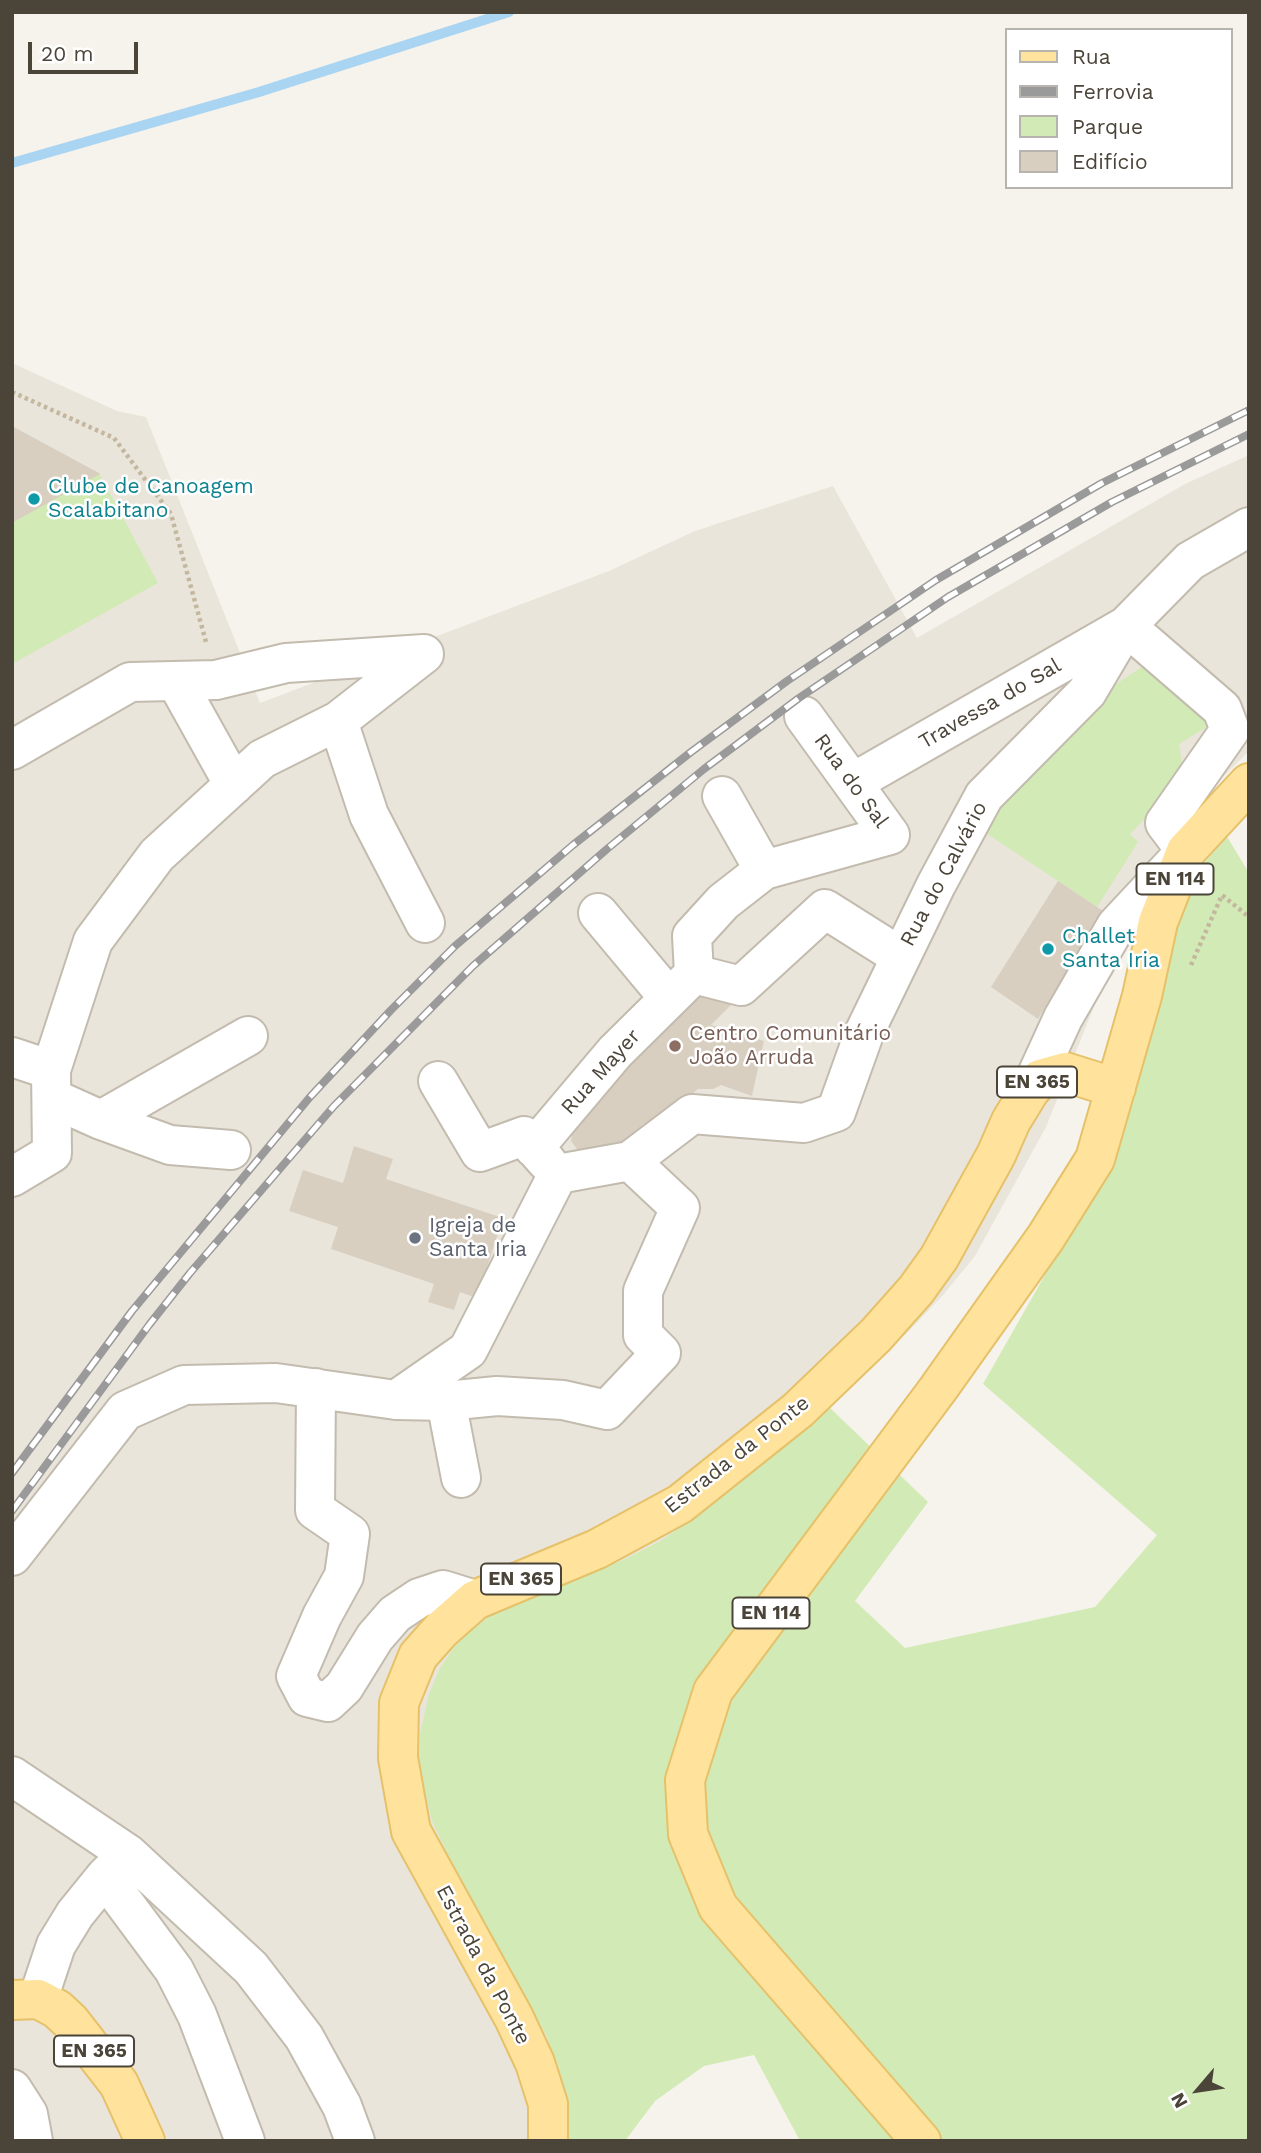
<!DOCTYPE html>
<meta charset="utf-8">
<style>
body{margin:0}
#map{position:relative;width:1261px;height:2153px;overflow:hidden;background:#f6f3ec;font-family:"Work Sans",sans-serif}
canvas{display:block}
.frame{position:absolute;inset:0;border:14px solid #4b4439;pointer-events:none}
.legend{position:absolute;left:1005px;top:28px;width:228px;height:161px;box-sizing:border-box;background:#fff;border:2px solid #b7b4b0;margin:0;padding:9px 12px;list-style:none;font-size:21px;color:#4b4439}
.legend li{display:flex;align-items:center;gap:14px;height:35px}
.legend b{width:35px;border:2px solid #b7b4b0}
.north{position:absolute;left:1163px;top:2055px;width:70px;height:70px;-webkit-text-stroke:5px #fff;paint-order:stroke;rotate:241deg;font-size:19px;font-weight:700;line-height:28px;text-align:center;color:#4b4439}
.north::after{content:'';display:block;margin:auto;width:24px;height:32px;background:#4b4439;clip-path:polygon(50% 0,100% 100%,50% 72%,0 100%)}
.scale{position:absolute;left:28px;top:42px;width:110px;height:32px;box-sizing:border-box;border:4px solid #4b4439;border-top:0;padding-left:9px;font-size:21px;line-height:24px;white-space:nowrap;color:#4b4439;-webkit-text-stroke:5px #fff;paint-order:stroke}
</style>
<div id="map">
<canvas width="1261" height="2153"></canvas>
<div class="frame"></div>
<ul class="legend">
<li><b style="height:9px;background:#ffe39c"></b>Rua</li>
<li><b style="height:9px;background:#9a9a9a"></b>Ferrovia</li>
<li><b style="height:19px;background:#d2eab5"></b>Parque</li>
<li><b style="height:19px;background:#d8cfc1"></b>Edifício</li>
</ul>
<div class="north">N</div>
<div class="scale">20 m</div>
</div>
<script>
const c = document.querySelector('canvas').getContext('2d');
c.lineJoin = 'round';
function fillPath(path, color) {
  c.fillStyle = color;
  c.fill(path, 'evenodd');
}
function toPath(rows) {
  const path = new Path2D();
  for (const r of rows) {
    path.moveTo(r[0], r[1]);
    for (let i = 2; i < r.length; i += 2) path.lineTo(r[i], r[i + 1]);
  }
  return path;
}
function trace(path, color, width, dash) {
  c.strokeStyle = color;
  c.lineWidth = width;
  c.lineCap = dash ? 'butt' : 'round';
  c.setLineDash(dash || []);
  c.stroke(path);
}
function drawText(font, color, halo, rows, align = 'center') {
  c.font = font + ' "Work Sans",sans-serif';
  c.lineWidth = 5;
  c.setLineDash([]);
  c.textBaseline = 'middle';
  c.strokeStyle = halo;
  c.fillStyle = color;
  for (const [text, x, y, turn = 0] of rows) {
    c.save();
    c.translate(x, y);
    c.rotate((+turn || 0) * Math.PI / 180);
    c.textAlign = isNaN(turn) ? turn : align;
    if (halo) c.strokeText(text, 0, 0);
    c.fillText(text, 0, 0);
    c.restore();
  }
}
fillPath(toPath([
 [12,363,117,411,146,417,260,703,609,571,695,531,833,486,917,638,1185,484,1249,455,1249,751,1199,801,1154,856,1046,1127,975,1256,944,1294,907,1333,700,1514,660,1541,623,1560,536,1590,449,1857,545,2033,558,2065,568,2141,12,2141]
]), '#eae5da');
fillPath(toPath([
 [99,473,158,583,12,664,12,523],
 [1152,660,1206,717,1205,728,1179,744,1184,777,1130,834,1138,842,1097,907,980,829,1078,710],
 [1226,835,1249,873,1249,2141,800,2141,754,2055,704,2066,655,2101,625,2141,568,2141,558,2065,545,2033,449,1857,432,1821,419,1766,420,1734,429,1694,440,1668,460,1639,492,1614,536,1590,623,1560,660,1541,700,1514,827,1405,928,1502,855,1601,905,1648,1095,1607,1157,1535,983,1384,1058,1252,1182,892]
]), '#d2eab5');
trace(toPath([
 [12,163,259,92,509,12]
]), '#a9d4f2', 10);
fillPath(toPath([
 [12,426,99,473,100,474,12,523],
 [1058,881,1103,911,1038,1019,991,987],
 [715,981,736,1000,711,1025,764,1041,752,1096,721,1085,713,1089,698,1089,638,1137,583,1157,571,1141,574,1119,623,1064],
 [354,1146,393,1159,386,1179,503,1218,477,1298,460,1292,454,1310,428,1302,434,1284,331,1249,338,1227,289,1211,303,1170,343,1183]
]), '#d8cfc1');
const minor = toPath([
 [176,681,234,785],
 [338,721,369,815,425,923],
 [12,750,130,682,216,680,286,663,424,654,338,721,262,759,157,855,93,941,51,1070,52,1153,12,1177],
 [854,782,1126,626,1222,709,1230,730,1165,823,1186,851,1116,926,1063,1018,1030,1090],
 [722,796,764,870],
 [598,913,669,998],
 [694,974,692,936,723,902,764,870,890,835,804,716],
 [694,974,741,986,825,909,901,957],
 [12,1057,51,1070],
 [438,1081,480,1152,524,1136,547,1162],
 [52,1098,101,1120,170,1145,231,1150],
 [101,1120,248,1036],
 [534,1148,615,1052,694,974],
 [558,1174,630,1161,692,1114,804,1123,836,1112,865,1031,936,885,984,796,1087,692,1126,626,1190,561,1249,527],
 [316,1388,315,1510,350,1534,344,1576,322,1616,296,1676,307,1697,328,1702,344,1687,375,1637,395,1614,419,1598,443,1590,475,1600],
 [396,1400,446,1401,497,1396,563,1400,607,1410,661,1353,643,1335,643,1291,680,1208,630,1161],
 [446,1401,461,1478],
 [12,1556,125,1411,184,1385,276,1383,396,1400,468,1350,558,1174],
 [12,1776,128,1854,251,1968,304,2037,342,2106,355,2141],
 [105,1877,174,1970,197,2015,245,2141],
 [38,1999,56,1945,75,1914,105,1877,122,1860],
 [12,2089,28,2114,33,2141]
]);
const primary = toPath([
 [12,2000,38,1999,57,2009,70,2021,119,2084,145,2141],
 [548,2141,548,2104,535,2063,514,2018,411,1831,398,1758,399,1703,418,1656,441,1630,475,1600,597,1549,680,1504,798,1410,876,1335,916,1290,939,1258,996,1155,1011,1121,1030,1090,1040,1079,1065,1072,1116,1088],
 [921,2141,718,1907,688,1834,685,1780,713,1691,938,1389,1046,1237,1095,1159,1142,996,1158,922,1186,851,1249,783]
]);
trace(minor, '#c2bbae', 42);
trace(primary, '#e6c16a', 42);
trace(toPath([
 [12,392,114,438,171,514,206,642],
 [1191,965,1222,895,1249,917]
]), '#c4b79f', 4.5, [3.5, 3.5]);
trace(minor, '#fff', 38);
trace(primary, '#ffe39c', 38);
const rail = toPath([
 [12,1473,132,1311,310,1097,391,1010,455,946,573,845,691,752,787,681,936,580,1102,483,1249,410],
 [12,1511,149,1325,190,1273,334,1106,473,966,607,849,704,769,799,698,948,597,1112,502,1249,434]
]);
trace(rail, '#9a9a9a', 8);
trace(rail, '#fff', 5, [16]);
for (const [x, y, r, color] of [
 [34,499,7,"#0f9aa8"],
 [1048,949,7,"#0f9aa8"],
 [675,1046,7,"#8d6e63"],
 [415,1238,7,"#6b7280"]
]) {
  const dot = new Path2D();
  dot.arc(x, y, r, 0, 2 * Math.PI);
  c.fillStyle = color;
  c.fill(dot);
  trace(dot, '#fff', 2.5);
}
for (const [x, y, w] of [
 [1175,879,77],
 [1037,1082,80],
 [521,1579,80],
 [771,1613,77],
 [94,2051,80]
]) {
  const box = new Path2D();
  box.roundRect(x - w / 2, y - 15.5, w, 31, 5);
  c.fillStyle = '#fff';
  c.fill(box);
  trace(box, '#4b4439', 2);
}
drawText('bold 19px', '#4b4439', null, [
 ["EN 114",1175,879],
 ["EN 365",1037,1082],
 ["EN 365",521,1579],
 ["EN 114",771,1613],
 ["EN 365",94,2051]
]);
drawText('21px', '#0d838f', '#fff', [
 ["Clube de Canoagem",48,487],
 ["Scalabitano",48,511],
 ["Challet",1062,937],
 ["Santa Iria",1062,961]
], 'left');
drawText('21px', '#4b4439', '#fff', [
 ["Travessa do Sal",990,704,-30],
 ["Rua do Sal",851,781,54],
 ["Rua do Calvário",944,874,-62],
 ["Rua Mayer",601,1072,-48],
 ["Estrada da Ponte",737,1455,-38],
 ["Estrada da Ponte",483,1965,62]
]);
drawText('21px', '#785e54', '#fff', [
 ["Centro Comunitário",689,1034],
 ["João Arruda",689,1058]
], 'left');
drawText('21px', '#5b616d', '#fff', [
 ["Igreja de",429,1226],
 ["Santa Iria",429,1250]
], 'left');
</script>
